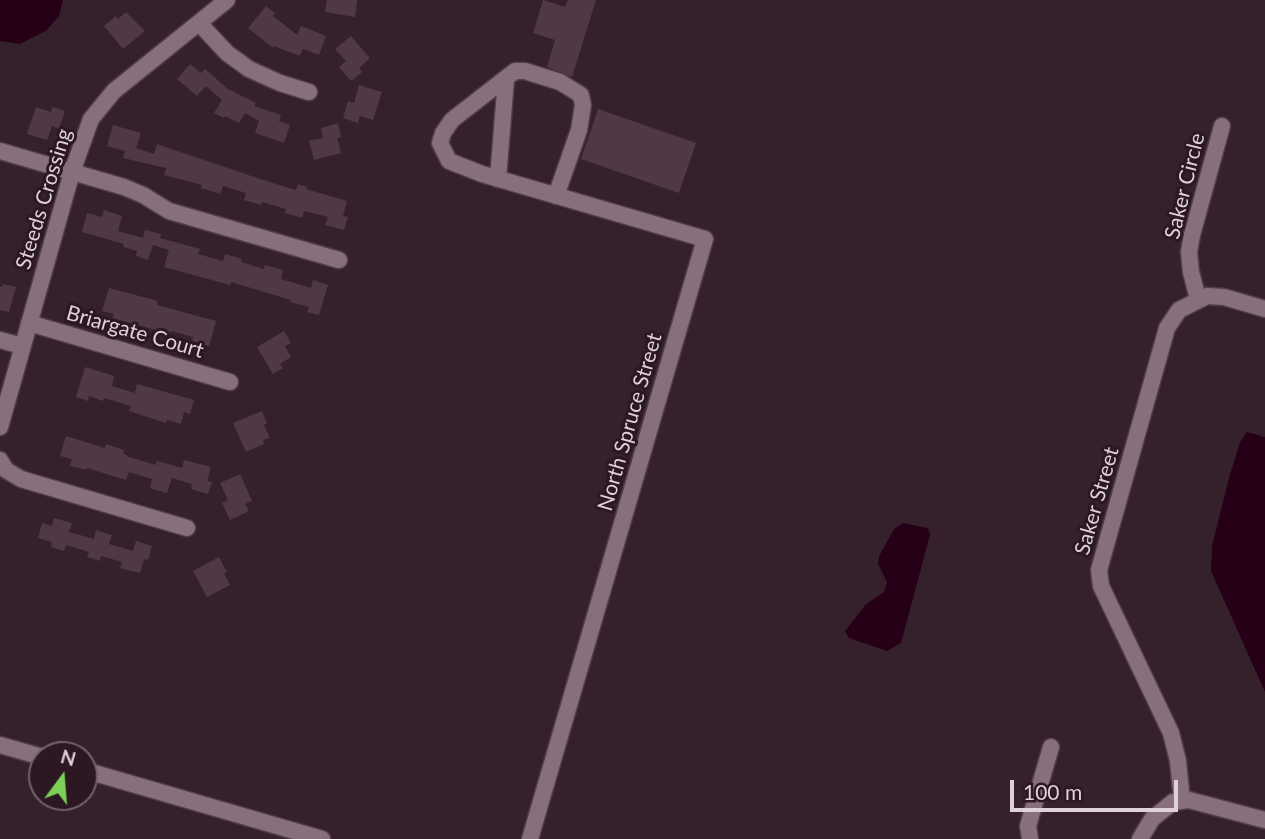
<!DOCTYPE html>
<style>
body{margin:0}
#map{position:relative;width:1265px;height:839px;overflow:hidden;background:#35212c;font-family:Lato,sans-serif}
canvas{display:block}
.north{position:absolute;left:28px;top:741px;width:70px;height:70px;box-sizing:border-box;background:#2b1822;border:2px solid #73626b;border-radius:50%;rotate:16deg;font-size:19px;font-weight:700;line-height:28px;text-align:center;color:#dfd1d8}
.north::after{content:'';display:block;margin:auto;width:24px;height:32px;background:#7cd155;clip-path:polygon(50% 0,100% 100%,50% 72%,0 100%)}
.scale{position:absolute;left:1010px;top:780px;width:168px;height:32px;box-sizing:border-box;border:4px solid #dfd1d8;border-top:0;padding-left:9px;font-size:21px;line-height:24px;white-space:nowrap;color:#dfd1d8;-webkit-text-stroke:5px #2b1822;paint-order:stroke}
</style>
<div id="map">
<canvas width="1265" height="839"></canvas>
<div class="north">N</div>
<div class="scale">100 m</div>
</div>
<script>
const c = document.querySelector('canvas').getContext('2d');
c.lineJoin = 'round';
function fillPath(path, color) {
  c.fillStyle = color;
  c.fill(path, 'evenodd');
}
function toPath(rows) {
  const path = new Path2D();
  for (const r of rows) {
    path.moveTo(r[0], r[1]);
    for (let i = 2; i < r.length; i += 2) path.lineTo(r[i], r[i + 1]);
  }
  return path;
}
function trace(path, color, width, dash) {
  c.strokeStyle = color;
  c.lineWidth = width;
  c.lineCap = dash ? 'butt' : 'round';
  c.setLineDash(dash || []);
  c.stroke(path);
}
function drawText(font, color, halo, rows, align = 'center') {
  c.font = font + ' Lato,sans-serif';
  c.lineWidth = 6;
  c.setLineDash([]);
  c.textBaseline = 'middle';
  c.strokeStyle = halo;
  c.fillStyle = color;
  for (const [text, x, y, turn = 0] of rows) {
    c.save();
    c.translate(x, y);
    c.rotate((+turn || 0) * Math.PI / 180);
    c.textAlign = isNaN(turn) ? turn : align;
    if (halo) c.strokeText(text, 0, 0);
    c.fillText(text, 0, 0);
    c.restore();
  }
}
fillPath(toPath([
 [0,0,63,0,59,16,47,30,20,44,0,41],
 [1247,432,1265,437,1265,692,1211,571,1212,546,1229,478,1240,442],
 [903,523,928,528,930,535,901,643,887,651,849,638,845,631,866,604,884,592,887,582,878,564,879,556,894,529]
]), '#260017');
fillPath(toPath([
 [327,0,357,0,355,17,325,12],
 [543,0,565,7,568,0,596,0,572,77,547,67,555,40,533,33],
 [266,6,275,13,273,16,297,35,301,26,326,36,319,55,303,49,300,56,274,46,273,48,248,28],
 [126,12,145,31,123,49,104,26,116,16,118,19],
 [351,36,370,58,359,68,362,72,351,81,339,67,346,61,335,49],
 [190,64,201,73,205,69,228,89,256,103,254,106,281,115,279,121,290,125,284,143,255,133,259,121,245,113,239,123,225,116,224,118,214,113,222,100,206,86,197,96,177,79],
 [359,85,382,92,373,120,360,116,358,123,343,118,348,101,354,103],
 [36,107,51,112,52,107,65,111,59,129,52,126,47,140,27,134],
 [598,109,696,143,679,193,581,159],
 [338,123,341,137,337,138,341,153,314,160,309,141,323,138,321,128],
 [113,125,141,133,136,148,154,154,157,144,263,180,296,190,298,184,307,187,306,189,347,201,343,216,348,217,344,230,325,225,328,217,304,211,302,218,285,213,286,209,262,202,261,205,244,200,246,193,223,186,220,194,201,188,202,185,164,175,166,168,123,158,125,151,107,146],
 [104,210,122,216,118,231,143,238,145,230,161,234,160,238,200,249,198,254,223,261,225,254,242,259,241,262,264,269,265,265,283,270,281,279,311,288,313,280,328,285,319,315,307,312,309,307,290,302,291,300,231,282,230,285,164,267,169,250,153,245,148,260,136,256,137,251,123,247,124,244,82,232,87,213,102,217],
 [3,284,16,287,9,312,0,310,0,286,2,287],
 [109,288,158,301,157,305,216,321,209,346,192,341,193,337,171,331,170,334,112,318,114,314,102,311],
 [284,331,291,343,285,346,291,357,280,364,283,368,273,374,257,347],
 [85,367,114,376,112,386,135,393,137,384,194,400,190,414,184,412,181,424,167,420,166,423,129,411,131,406,104,398,103,401,89,396,88,401,76,397],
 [262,411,267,423,264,425,270,438,263,440,264,444,246,452,233,423],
 [66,436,105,448,106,444,124,450,123,453,129,457,156,465,157,461,182,468,184,460,211,467,207,481,212,482,208,494,191,489,192,484,172,478,167,493,150,488,152,479,129,472,126,480,87,468,87,470,70,466,72,459,60,456],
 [240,474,252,501,245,504,249,511,230,520,222,503,228,500,220,483],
 [54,518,72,523,69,532,94,539,96,530,112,535,109,544,133,551,136,541,152,546,148,560,144,559,140,573,120,568,122,562,101,556,100,561,87,557,89,552,66,545,64,551,51,547,52,542,38,538,42,523,52,526],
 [219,557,227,572,224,573,230,585,207,597,193,571]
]), '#4f3944');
const minor = toPath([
 [199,23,227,53,249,69,280,83,309,92],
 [0,151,124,187,143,195,169,211,339,260],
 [498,179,506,79],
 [1198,299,1191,272,1189,252,1192,235,1222,126],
 [29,323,230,382],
 [0,340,22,346],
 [0,427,72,172,91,119,114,91,227,0],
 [0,460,6,470,21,479,187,528],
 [0,745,42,757],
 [84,770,322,839],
 [1182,801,1178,761,1171,733,1101,586,1099,570,1167,328,1179,310,1207,296,1224,297,1265,309],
 [530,839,705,239,482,174,449,161,440,143,443,133,452,120,515,71,525,71,560,82,581,95,583,105,579,130,556,196],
 [1030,839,1028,826,1051,747],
 [1140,839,1152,819,1173,802,1189,800,1265,820]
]);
trace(minor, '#4f3e47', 19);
trace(minor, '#876f7b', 16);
drawText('21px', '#dfd1d8', '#2b1822', [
 ["Saker Circle",1185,186,-76],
 ["Steeds Crossing",44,199,-73],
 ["Briargate Court",135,332,16],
 ["North Spruce Street",630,422,-74],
 ["Saker Street",1097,501,-74]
]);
</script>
